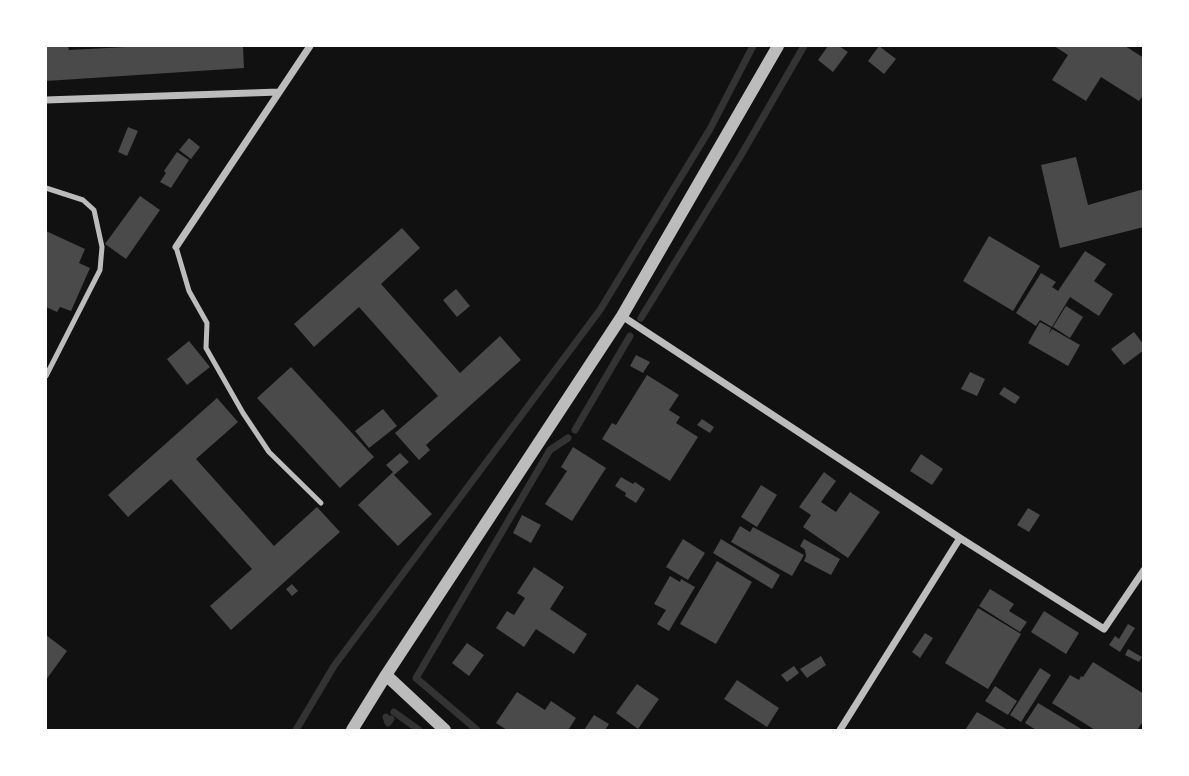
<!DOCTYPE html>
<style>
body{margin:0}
#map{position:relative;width:1189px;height:776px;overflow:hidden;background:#111;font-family:Commissioner,sans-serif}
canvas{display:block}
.frame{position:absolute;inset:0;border:47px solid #fff;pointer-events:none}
</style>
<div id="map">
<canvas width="1189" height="776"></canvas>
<div class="frame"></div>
</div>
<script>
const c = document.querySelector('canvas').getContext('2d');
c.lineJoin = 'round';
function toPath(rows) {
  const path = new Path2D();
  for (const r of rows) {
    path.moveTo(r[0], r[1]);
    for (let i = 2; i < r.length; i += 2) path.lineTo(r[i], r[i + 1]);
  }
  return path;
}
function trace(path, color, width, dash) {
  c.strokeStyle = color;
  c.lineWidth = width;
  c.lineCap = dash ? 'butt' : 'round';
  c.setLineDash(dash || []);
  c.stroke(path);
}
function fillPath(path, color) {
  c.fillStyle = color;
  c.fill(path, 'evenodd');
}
trace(toPath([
 [641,318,740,157,804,46],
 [575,430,630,336],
 [394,712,419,730],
 [386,717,388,723,391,719],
 [296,730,334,666,600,310,710,129,753,46],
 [477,730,416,678,550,450,568,438]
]), '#333', 7);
fillPath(toPath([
 [46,46,68,46,69,50,145,46,243,46,244,68,46,81],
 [828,46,839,46,848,52,833,72,818,60],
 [879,46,896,59,884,74,868,61],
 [1054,46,1125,46,1144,58,1144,94,1139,101,1101,77,1086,101,1052,80,1068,55],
 [128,127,138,131,127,156,118,152],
 [189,138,200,147,191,159,179,150],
 [177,152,189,160,171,188,160,182,166,173,164,171],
 [1076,157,1088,205,1144,189,1144,227,1060,248,1041,165],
 [140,196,160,210,126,259,105,244],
 [402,228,420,248,381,284,460,373,500,336,521,360,426,445,430,450,419,460,395,433,438,396,359,307,314,347,294,324],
 [46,231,85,249,79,263,90,268,71,311,60,307,57,312,46,307],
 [989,236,1040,266,1013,311,963,281],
 [1085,251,1106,264,1094,281,1113,294,1099,316,1070,297,1052,327,1040,320,1036,326,1016,313,1041,273,1056,282,1052,287,1058,291],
 [456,289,470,306,457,317,443,300],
 [1066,306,1083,317,1070,338,1053,327],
 [1040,322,1051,328,1049,334,1052,329,1080,345,1068,366,1028,343],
 [1134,332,1144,345,1144,350,1124,365,1111,349],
 [189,341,210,367,187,385,167,359],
 [636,355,650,362,643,373,630,366],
 [291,367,374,457,340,488,257,398],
 [970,372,985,379,977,396,961,389],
 [647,375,679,395,669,410,680,417,676,423,698,437,670,481,602,439,612,423,616,425],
 [1004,387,1020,397,1015,404,999,394],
 [217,398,238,422,196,459,274,546,317,507,340,532,231,630,210,606,252,569,171,479,128,517,108,495],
 [383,409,397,426,369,448,355,431],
 [702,419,714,427,710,433,697,425],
 [573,447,606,468,572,521,545,504,567,471,561,467],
 [400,453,409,462,394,475,432,514,398,546,358,505,393,472,386,465],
 [921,454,943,469,932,485,910,471],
 [824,472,836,481,821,502,836,512,850,492,880,512,848,558,803,527,811,515,799,507],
 [621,477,633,484,635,482,645,489,636,503,625,496,626,493,615,486],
 [761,485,777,495,757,527,741,517],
 [1028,508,1040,515,1029,532,1017,525],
 [522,515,541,525,531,543,513,533],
 [740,526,750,532,753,527,804,555,792,576,731,542],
 [683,539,705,553,688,580,666,567],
 [721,539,780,575,772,589,713,553],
 [804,539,840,559,831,575,804,561,806,556,805,550,800,546],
 [717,561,752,582,716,644,680,624],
 [534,567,564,587,550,609,587,634,574,654,536,629,524,647,496,628,507,611,514,615,525,598,517,593],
 [670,576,680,582,681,579,695,587,669,631,657,624,666,610,654,604],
 [292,584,298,591,292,596,286,589],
 [990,589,1014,604,1009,611,1027,622,1020,632,979,606],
 [978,608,1021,634,988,689,945,663],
 [1044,611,1079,633,1066,654,1031,632],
 [1128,624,1135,628,1120,652,1109,645,1115,636,1119,639],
 [925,633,933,638,920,658,912,652],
 [46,635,67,651,46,680],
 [467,643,484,655,469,676,452,663],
 [1128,649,1142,657,1139,662,1125,655],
 [821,656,826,665,807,678,800,669],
 [1093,662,1144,694,1144,720,1137,730,1095,730,1052,703,1070,675,1079,680,1081,676,1083,677],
 [794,666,799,673,787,682,781,675],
 [1040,668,1051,675,1021,722,1010,715],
 [737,680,779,708,767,727,724,699],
 [637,684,659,699,638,729,616,713],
 [995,686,1017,701,1008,715,985,701],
 [517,692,545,710,551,701,576,718,569,729,572,730,507,730,496,723],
 [1038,703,1083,730,1036,730,1025,723],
 [977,712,1008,730,965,730],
 [594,715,609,724,605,730,584,730]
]), '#4a4a4a');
trace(toPath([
 [46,188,83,200,94,210,102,247,100,270,46,376],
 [176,247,189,291,207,323,206,348,243,413,269,452,321,503]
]), '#bcbcbc', 5);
trace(toPath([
 [46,100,279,92],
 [176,247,310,46],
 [622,316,960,538,1104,629,1144,570],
 [840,730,960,538]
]), '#bcbcbc', 7);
trace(toPath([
 [386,675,445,730],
 [352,730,386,675,622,316,778,46]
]), '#bcbcbc', 12);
</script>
